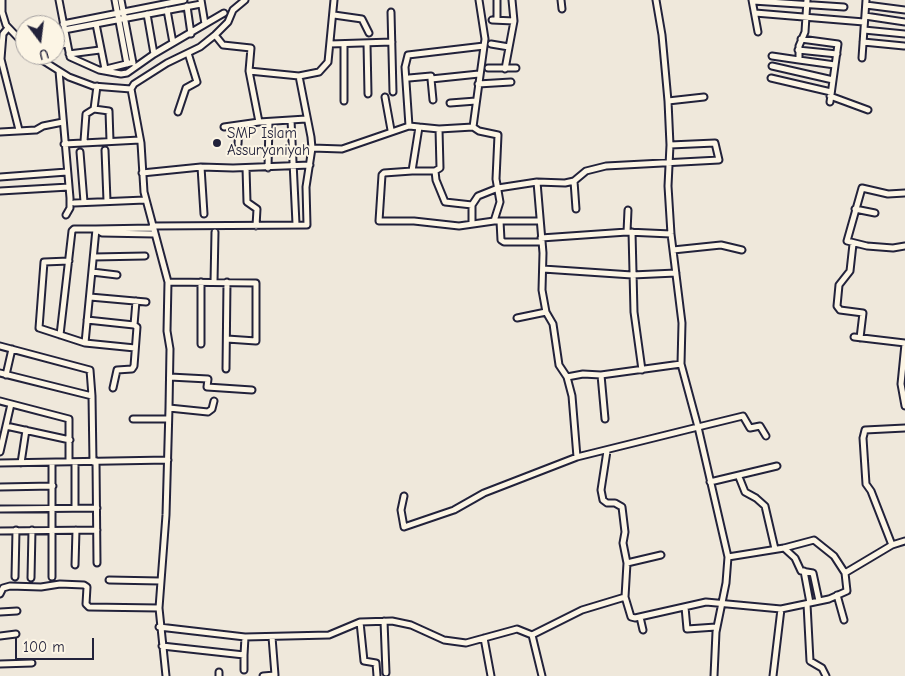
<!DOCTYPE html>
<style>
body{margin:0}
#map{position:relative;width:905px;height:676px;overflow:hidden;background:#efe8db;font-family:"Comic Neue",sans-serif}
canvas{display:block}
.north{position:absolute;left:15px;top:15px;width:50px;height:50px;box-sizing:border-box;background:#fcf5e5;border:1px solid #a5a1a1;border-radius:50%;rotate:165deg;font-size:14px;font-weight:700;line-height:20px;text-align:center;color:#22223b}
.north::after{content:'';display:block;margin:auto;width:18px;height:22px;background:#22223b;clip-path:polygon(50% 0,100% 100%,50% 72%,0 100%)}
.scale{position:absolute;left:15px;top:638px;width:79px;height:22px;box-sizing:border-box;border:2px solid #22223b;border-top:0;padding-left:6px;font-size:15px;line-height:18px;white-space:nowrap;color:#22223b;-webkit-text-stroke:4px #fcf5e5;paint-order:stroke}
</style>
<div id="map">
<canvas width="905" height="676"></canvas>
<div class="north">U</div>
<div class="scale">100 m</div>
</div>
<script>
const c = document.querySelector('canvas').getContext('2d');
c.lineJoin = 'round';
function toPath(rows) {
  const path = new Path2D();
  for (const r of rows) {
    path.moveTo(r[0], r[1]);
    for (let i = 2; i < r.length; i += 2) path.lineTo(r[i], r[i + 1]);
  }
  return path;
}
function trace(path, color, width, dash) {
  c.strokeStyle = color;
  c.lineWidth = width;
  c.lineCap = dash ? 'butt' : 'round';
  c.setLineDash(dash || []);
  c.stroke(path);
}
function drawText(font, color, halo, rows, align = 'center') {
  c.font = font + ' "Comic Neue",sans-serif';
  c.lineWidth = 4;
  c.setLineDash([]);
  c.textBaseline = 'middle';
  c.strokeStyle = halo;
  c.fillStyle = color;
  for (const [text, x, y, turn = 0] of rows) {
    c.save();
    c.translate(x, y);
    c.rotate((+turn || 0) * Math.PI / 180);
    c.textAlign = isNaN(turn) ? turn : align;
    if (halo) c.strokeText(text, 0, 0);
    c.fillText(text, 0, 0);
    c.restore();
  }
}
const minor = toPath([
 [2,0,2,12,6,25,25,45],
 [59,0,70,57,99,70,121,74,127,73,154,54,224,13],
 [115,0,127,64],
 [121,0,133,63],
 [201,0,205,24],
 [497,0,497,20],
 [561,0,562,9],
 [656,0,662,35,668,101,670,145,668,186,671,234,682,323,681,364,698,427,728,557,726,583,716,632,714,676],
 [752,0,758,32],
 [807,0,805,32,799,46,799,60,835,65],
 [753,1,844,7],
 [866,5,905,10],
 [187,6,191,34],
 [167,10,173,43],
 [391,12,393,92],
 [755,13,864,22],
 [147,14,154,54],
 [334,15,362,19,369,33],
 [865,16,905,22],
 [492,20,514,21],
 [63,24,184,0],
 [96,24,105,69],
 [8,28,3,34,1,59,19,130],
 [64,30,201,4],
 [864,30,905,34],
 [215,35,223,45,251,48,249,71,299,76],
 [801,39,838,44,830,102],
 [863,42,904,46],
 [367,43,368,94],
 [330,44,392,42],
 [344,44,344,101],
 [491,44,509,47],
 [55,46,67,44],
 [798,50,837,54],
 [69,54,100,50],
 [34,55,69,77,93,86,131,89],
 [772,56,799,60],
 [862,58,866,0],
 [772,66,833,80],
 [488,68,516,68],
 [505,69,514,21,512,0],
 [102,70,130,63],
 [59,71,70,198,70,208,66,215],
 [249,71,259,122,306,119],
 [409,78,431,76,431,79,479,74],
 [771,78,831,92],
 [431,79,433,100],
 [478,84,511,82],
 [830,96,868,110],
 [385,97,391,130],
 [668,101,704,97],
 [450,103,476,101],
 [94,109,97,86],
 [178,112,186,88,197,82,188,53],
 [291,120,296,224],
 [409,126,405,67,408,55,484,46],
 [224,127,259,122],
 [419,127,412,171,384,173,382,175,379,221,414,221,459,226,494,221,540,221],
 [473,127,485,39,479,0],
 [0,132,36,130,43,126,63,122],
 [84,141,86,114,94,109,109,111,110,141],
 [64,144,140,140],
 [238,144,239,125],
 [312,148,342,149,409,126,439,129,473,127,479,131,498,135,496,179,500,202,494,221],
 [105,150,107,201],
 [80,152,84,202],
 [201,167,204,214],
 [246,168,247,202,257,209,256,226],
 [268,168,269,122],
 [412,171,435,171,440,168,439,129],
 [435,171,436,180,445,202,472,205],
 [142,173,201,167,233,168,310,165],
 [0,177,67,172],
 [574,181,576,209],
 [537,182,543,253,542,290,546,312,553,324,559,365,567,377,572,396,577,457],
 [0,191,69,187],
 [905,193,888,194,862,188,847,241,867,246,893,248,905,246],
 [74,203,145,200],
 [855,209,875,213],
 [500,221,501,240,504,242,542,242],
 [472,224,472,205,478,196,498,188,537,182,565,183,574,181,586,171,606,166,719,160,715,143,670,145],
 [152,226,307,225,306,187,312,148,311,137,299,76,319,72,328,62,334,0],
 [152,228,96,229,102,233,154,234],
 [627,232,628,210],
 [632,232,634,312,642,370],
 [541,238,627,232,671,234],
 [853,244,850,271,839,285,837,306,840,310,863,313,860,338],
 [673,250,721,245,742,250],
 [94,257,145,256],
 [69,261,44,262,39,328,85,343,135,348],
 [543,269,632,275,676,273],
 [92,272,117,275],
 [168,282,256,283,256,341,227,339],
 [214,282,215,232],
 [90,297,146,302],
 [517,318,546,312],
 [87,320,134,325,137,327,134,366,132,369,117,370,113,388],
 [134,325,136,301],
 [60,335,72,231,74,229,96,229,85,343],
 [854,337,905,343],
 [201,344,201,282],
 [905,344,901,384,905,406],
 [0,346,90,370,92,396],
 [226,369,227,282],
 [0,373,92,396,93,462],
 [6,375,12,349],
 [601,375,605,419],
 [170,377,208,379,207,387,252,390],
 [567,377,583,374,601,375,681,364],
 [0,401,69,419,69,461],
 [169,408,208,412,212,409,214,401],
 [133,419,168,419],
 [6,426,70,440],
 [607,451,601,490,603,500,607,503,615,503,622,507,625,532,623,543,627,563,625,597,631,617,635,618,706,602,781,609,829,599,847,591,845,573,892,545,905,541],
 [0,452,11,404],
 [96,461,97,563],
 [75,462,75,508],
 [0,463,168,460],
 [21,463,26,430],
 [739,477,745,492,756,498,765,506,775,549],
 [710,482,777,466],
 [0,487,53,486],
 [404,496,401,510,404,527,454,510,484,493,577,457,698,427,743,416,750,428,760,426,766,436],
 [0,509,97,508],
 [0,531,97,530],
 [892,545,871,491,866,484,863,438,865,430,905,428],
 [784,548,795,558,801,571,813,573,819,601],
 [728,557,784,548,814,540,834,556,845,573],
 [627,563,661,555],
 [75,565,76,530],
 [804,571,810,603],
 [15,577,16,530],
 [52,577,52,463],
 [31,578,32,530],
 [109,580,160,581],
 [0,594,3,588,10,586,41,587,60,584,84,585,87,587,86,604,89,607,159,608],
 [837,595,844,620],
 [807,604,810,661,822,668,826,676],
 [685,607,687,629,716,627],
 [0,612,17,611],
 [640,617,643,630],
 [384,621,386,673],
 [360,622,364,661,376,663,377,676],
 [159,627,245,637,329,635,360,622,392,621,411,625,444,640,466,643,517,629,532,635,582,610,625,597],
 [532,635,542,676],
 [0,636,16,634],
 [484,638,491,676],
 [162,646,244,655,245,637],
 [244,655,244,670],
 [0,664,32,663],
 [219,672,219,676],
 [166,676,159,608,166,515,169,408,170,349,167,331,168,282,144,192,141,143,131,89,134,84,167,63,200,47,215,35,228,22,233,10,245,0],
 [263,676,275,675,272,637],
 [773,676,781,609]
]);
trace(minor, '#22223b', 9);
trace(minor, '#fcf5e5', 5);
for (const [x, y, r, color] of [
 [217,143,5,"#22223b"]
]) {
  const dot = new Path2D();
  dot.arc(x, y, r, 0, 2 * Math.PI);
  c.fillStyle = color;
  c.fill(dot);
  trace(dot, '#fcf5e5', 2);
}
drawText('15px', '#22223b', '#fcf5e5', [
 ["SMP Islam",227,134],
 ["Assuryaniyah",227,151]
], 'left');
</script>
